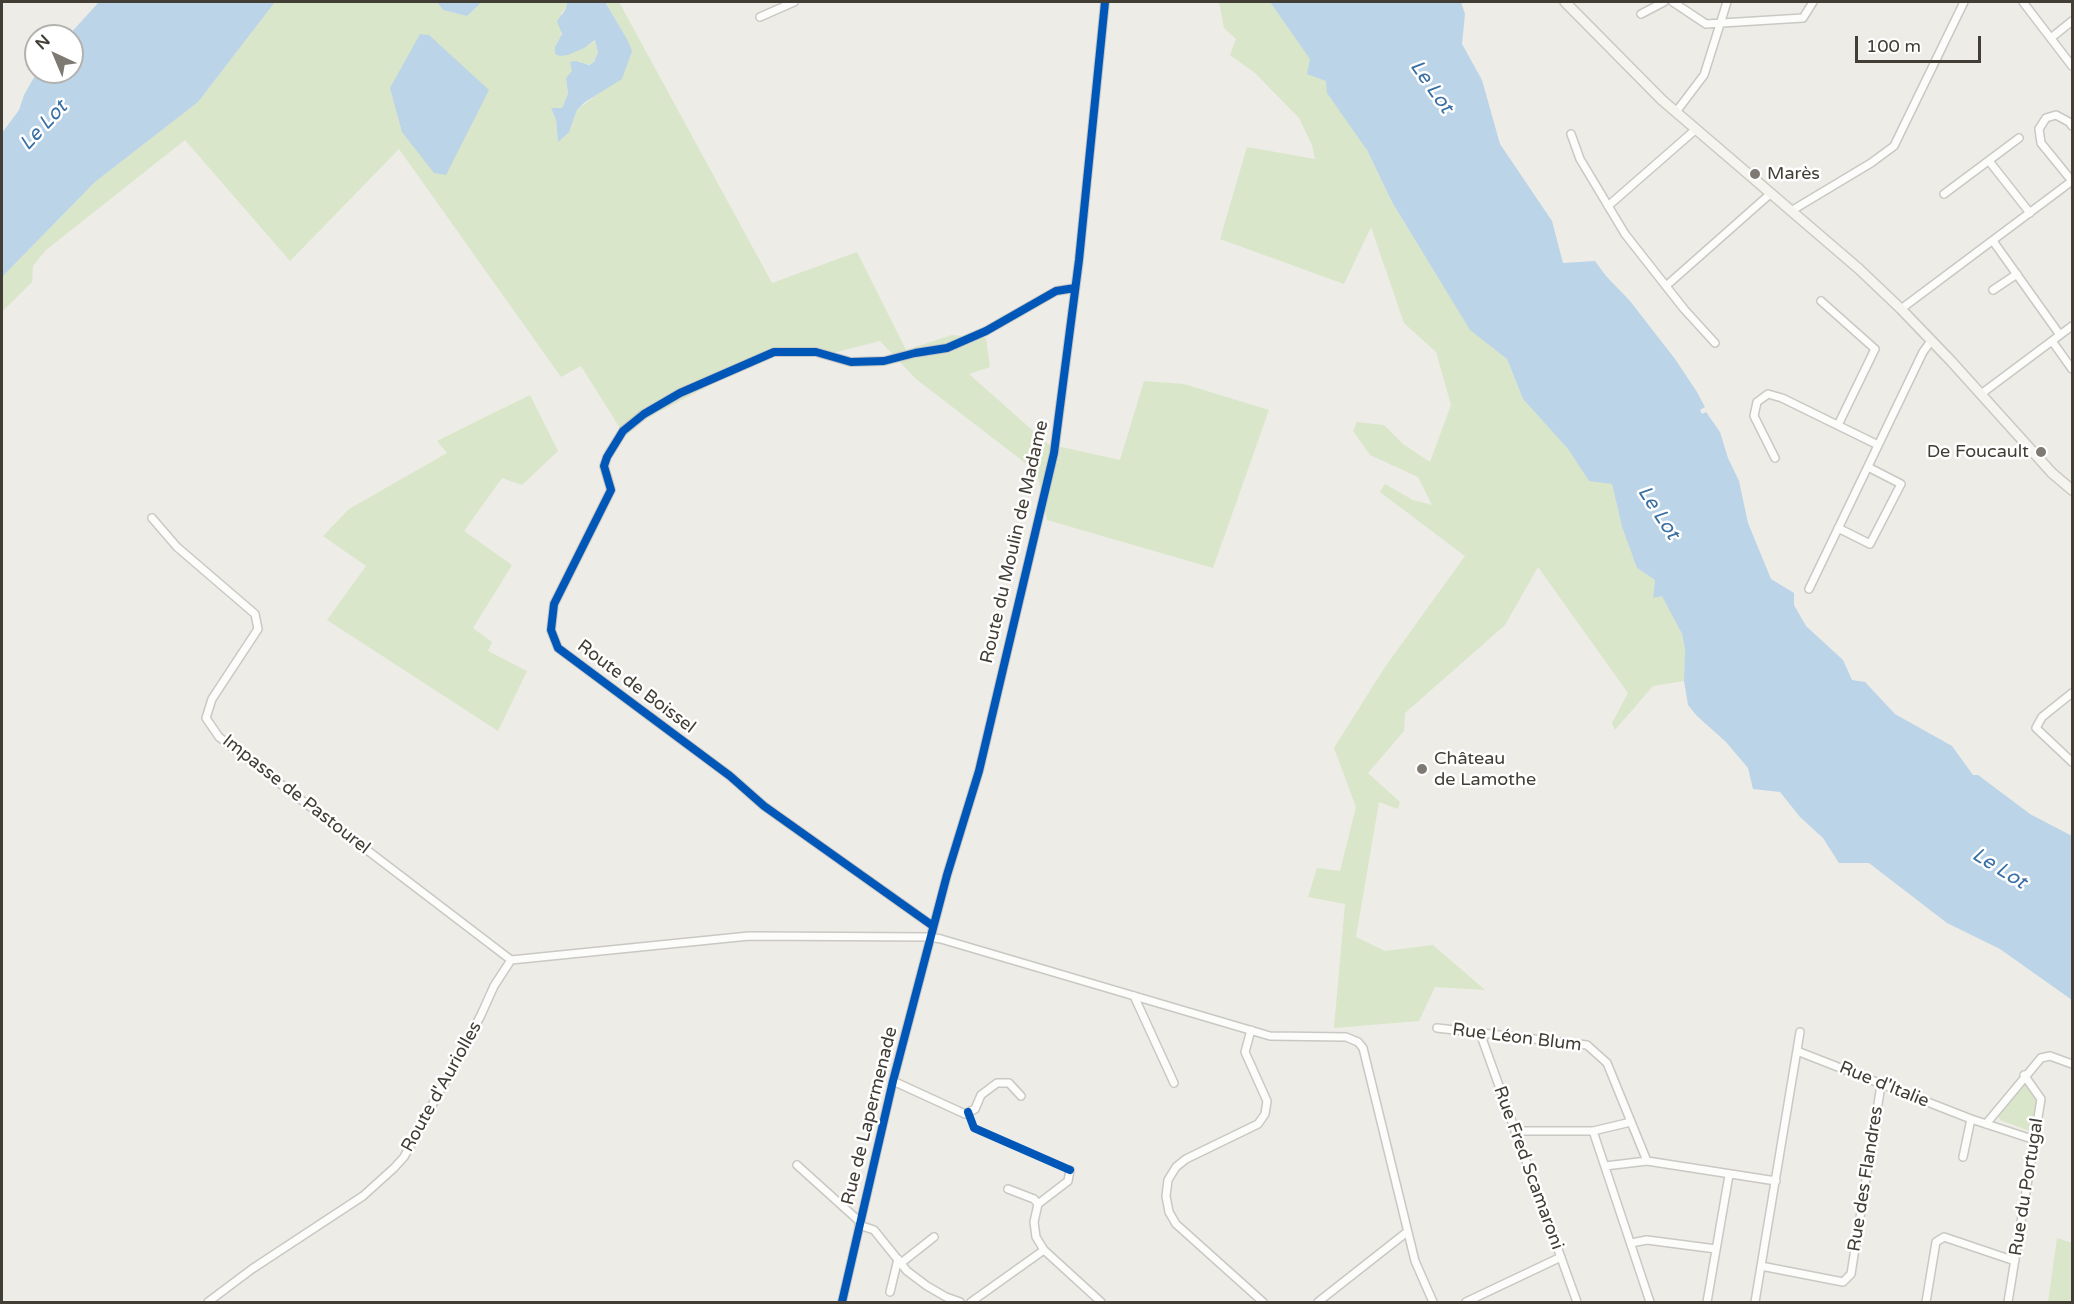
<!DOCTYPE html>
<meta charset="utf-8">
<style>
body{margin:0}
#map{position:relative;width:2074px;height:1304px;overflow:hidden;background:#edece7;font-family:"Varela Round",sans-serif}
canvas{display:block}
.frame{position:absolute;inset:0;border:3px solid #423d35;pointer-events:none}
.north{position:absolute;left:24px;top:24px;width:60px;height:60px;box-sizing:border-box;background:#fff;border:2px solid #b3b1ae;border-radius:50%;rotate:316deg;font-size:16px;font-weight:700;line-height:24px;text-align:center;color:#423d35}
.north::after{content:'';display:block;margin:auto;width:21px;height:27px;background:#7e7a73;clip-path:polygon(50% 0,100% 100%,50% 72%,0 100%)}
.scale{position:absolute;left:1855px;top:36px;width:126px;height:27px;box-sizing:border-box;border:3px solid #423d35;border-top:0;padding-left:8px;font-size:18px;line-height:21px;white-space:nowrap;color:#423d35;-webkit-text-stroke:4px #fff;paint-order:stroke}
</style>
<div id="map">
<canvas width="2074" height="1304"></canvas>
<div class="frame"></div>
<div class="north">N</div>
<div class="scale">100 m</div>
</div>
<script>
const c = document.querySelector('canvas').getContext('2d');
c.lineJoin = 'round';
function fillPath(path, color) {
  c.fillStyle = color;
  c.fill(path, 'evenodd');
}
function toPath(rows) {
  const path = new Path2D();
  for (const r of rows) {
    path.moveTo(r[0], r[1]);
    for (let i = 2; i < r.length; i += 2) path.lineTo(r[i], r[i + 1]);
  }
  return path;
}
function trace(path, color, width, dash) {
  c.strokeStyle = color;
  c.lineWidth = width;
  c.lineCap = dash ? 'butt' : 'round';
  c.setLineDash(dash || []);
  c.stroke(path);
}
function drawText(font, color, halo, rows, align = 'center') {
  c.font = font + ' "Varela Round",sans-serif';
  c.lineWidth = 5;
  c.setLineDash([]);
  c.textBaseline = 'middle';
  c.strokeStyle = halo;
  c.fillStyle = color;
  for (const [text, x, y, turn = 0] of rows) {
    c.save();
    c.translate(x, y);
    c.rotate((+turn || 0) * Math.PI / 180);
    c.textAlign = isNaN(turn) ? turn : align;
    if (halo) c.strokeText(text, 0, 0);
    c.fillText(text, 0, 0);
    c.restore();
  }
}
fillPath(toPath([
 [275,2,437,2,443,10,467,16,482,2,567,2,566,9,561,13,561,36,557,43,589,45,596,40,598,52,593,63,585,65,579,61,566,81,568,94,562,108,551,108,556,120,558,142,571,127,577,110,599,93,627,39,605,2,619,2,772,283,857,252,906,350,952,335,986,338,990,367,969,374,1048,444,1120,460,1144,381,1184,384,1269,410,1213,568,1047,520,1037,472,916,379,880,341,825,355,779,349,655,414,623,433,581,366,561,377,399,149,290,261,185,140,46,250,33,266,32,282,2,312,2,277,95,182,198,102],
 [1219,2,1270,2,1327,81,1367,150,1392,202,1470,329,1507,359,1523,399,1568,449,1589,480,1612,484,1622,526,1637,568,1655,580,1653,598,1662,595,1682,634,1685,649,1684,681,1653,686,1615,730,1612,723,1628,693,1538,567,1505,625,1405,713,1404,731,1368,773,1400,802,1398,809,1379,802,1356,937,1385,951,1433,945,1485,990,1435,987,1419,1021,1334,1028,1345,904,1308,897,1317,868,1340,871,1356,807,1334,748,1385,667,1465,556,1380,492,1385,484,1413,500,1432,505,1418,477,1370,455,1353,431,1357,422,1384,425,1403,444,1430,462,1451,405,1436,352,1404,323,1371,227,1344,284,1220,239,1247,147,1315,159,1312,145,1299,118,1255,73,1230,55,1236,39,1224,28],
 [530,395,558,451,522,485,502,478,464,531,512,565,473,628,492,642,488,651,527,671,498,731,327,620,366,566,323,536,349,509,447,453,437,441],
 [2025,1084,2038,1099,2033,1128,2030,1131,2000,1120,1998,1115,2021,1085],
 [2057,1238,2072,1243,2072,1302,2048,1302]
]), '#d9e6c9');
fillPath(toPath([
 [99,2,275,2,198,102,95,182,2,277,2,133,19,110,24,95,37,72,72,72,72,36,68,36],
 [437,2,482,2,467,16,443,10],
 [567,2,605,2,627,39,632,51,622,79,585,102,577,110,569,132,558,142,556,120,551,108,562,108,568,94,566,78,572,71,570,62,576,61,589,65,594,62,598,52,595,40,584,48,568,55,560,56,555,54,555,47,562,34,557,21,566,9],
 [1270,2,1461,2,1465,14,1462,44,1482,80,1500,144,1552,221,1563,263,1595,261,1606,276,1630,301,1675,359,1697,392,1705,407,1700,410,1702,414,1706,412,1720,432,1728,458,1739,481,1748,523,1771,579,1794,593,1794,605,1806,626,1843,660,1852,680,1865,682,1895,714,1952,746,1973,775,1978,775,2030,814,2072,836,2072,1000,2000,949,1947,923,1869,863,1839,863,1823,838,1800,817,1780,792,1753,789,1748,768,1726,742,1697,716,1688,705,1684,681,1685,649,1682,634,1662,596,1653,598,1655,580,1637,568,1622,527,1612,484,1589,481,1568,449,1523,399,1507,359,1470,330,1392,202,1367,150,1327,93,1326,81,1307,74,1310,59],
 [420,34,429,35,489,90,446,175,434,173,402,132,390,88]
]), '#bbd4e8');
const minor = toPath([
 [1673,2,1706,24,1803,18,1813,2],
 [2023,2,2072,66],
 [1641,14,1664,2],
 [760,17,794,2],
 [2051,38,2072,21],
 [1676,112,1704,75,1727,2],
 [1571,134,1580,159,1625,234,1684,309,1715,343],
 [1989,161,2030,213],
 [2072,181,2041,143,2039,129,2046,118,2056,115,2069,122,2072,126],
 [1944,194,2019,138],
 [1608,206,1695,130],
 [1791,211,1871,163,1894,146,1964,2],
 [1993,241,2060,335],
 [1666,286,1770,194],
 [1993,290,2017,274],
 [1821,301,1875,349,1838,425],
 [1901,309,2072,181],
 [2052,341,2072,369],
 [1981,394,2072,326],
 [1775,458,1754,416,1757,402,1768,394,1782,398,1878,445],
 [152,518,177,547,255,614,258,629,212,699,206,718,219,737,511,960],
 [1838,528,1870,544,1901,484,1868,467],
 [1809,589,1923,352,1931,341],
 [2072,693,2042,717,2036,728,2072,762],
 [933,926,764,806,730,776,558,648,551,630,554,604,611,490,604,466,607,457,623,431,644,414,680,393,774,352,816,352,851,362,884,361,915,353,947,348,986,331,1056,291,1075,288],
 [511,960,749,936,930,937,941,939,1270,1036,1346,1037,1358,1042,1363,1048,1415,1261,1433,1302],
 [1134,996,1174,1083],
 [1437,1028,1587,1045,1607,1063,1647,1161,1776,1181],
 [1251,1030,1245,1052,1267,1101,1265,1114,1258,1124,1186,1159,1176,1167,1168,1180,1166,1196,1169,1212,1176,1224,1263,1302],
 [1480,1033,1577,1302],
 [1797,1051,1971,1119,2035,1140],
 [893,1081,965,1114,975,1109,981,1095,997,1083,1009,1083,1021,1096],
 [1986,1124,2041,1058,2050,1056,2072,1064],
 [1515,1131,1593,1131,1650,1302],
 [1593,1131,1631,1122],
 [1963,1157,1971,1119],
 [797,1165,859,1221],
 [1605,1166,1647,1161],
 [1070,1170,1068,1181,1038,1204,1034,1222,1036,1237,1044,1250,1101,1302],
 [1008,1189,1034,1199,1038,1204],
 [859,1225,874,1230,907,1271,927,1286,946,1297,960,1302],
 [1631,1243,1647,1240,1716,1249],
 [901,1263,934,1237],
 [1761,1266,1843,1282,1851,1274,1881,1085],
 [890,1292,898,1259],
 [208,1302,252,1269,363,1196,394,1168,404,1157,481,1015,494,986,511,960],
 [842,1302,893,1081,947,875,979,771,1054,453,1079,260,1105,2],
 [971,1302,1044,1250],
 [1318,1302,1407,1232],
 [1466,1302,1561,1257],
 [1707,1302,1729,1175],
 [1755,1302,1800,1032],
 [1926,1302,1936,1242,1944,1237,2015,1261],
 [2008,1302,2041,1099,2024,1075]
]);
const secondary = toPath([
 [1565,2,1662,100,1859,269,1901,309,1951,361,2052,473,2072,490]
]);
trace(minor, '#cac8c3', 10);
trace(secondary, '#ccc9be', 12);
trace(minor, '#fcfcfb', 7);
trace(secondary, '#f5f4ee', 9);
trace(toPath([
 [933,926,764,806,730,776,558,648,551,630,554,604,611,490,604,466,607,457,623,431,644,414,680,393,774,352,816,352,851,362,884,361,915,353,947,348,986,331,1056,291,1075,288],
 [968,1112,974,1128,1070,1170],
 [842,1302,893,1081,947,875,979,771,1054,453,1079,260,1105,2]
]), '#0057b8', 8);
for (const [x, y, r, color] of [
 [1755,174,6,"#7e7a73"],
 [2041,452,6,"#7e7a73"],
 [1422,769,6,"#7e7a73"]
]) {
  const dot = new Path2D();
  dot.arc(x, y, r, 0, 2 * Math.PI);
  c.fillStyle = color;
  c.fill(dot);
  trace(dot, '#fff', 2);
}
drawText('18px', '#423d35', '#fff', [
 ["Marès",1767,174],
 ["De Foucault",2029,452,"right"],
 ["Château",1434,759],
 ["de Lamothe",1434,780]
], 'left');
drawText('18px', '#423d35', '#fff', [
 ["Route du Moulin de Madame",1015,542,-77],
 ["Route de Boissel",636,687,37],
 ["Impasse de Pastourel",296,795,38],
 ["Rue Léon Blum",1517,1038,7],
 ["Rue d'Italie",1884,1085,22],
 ["Route d'Auriolles",442,1087,-61],
 ["Rue de Lapermenade",870,1116,-76],
 ["Rue Fred Scamaroni",1528,1168,70],
 ["Rue des Flandres",1866,1179,-81],
 ["Rue du Portugal",2027,1187,-81]
]);
drawText('italic 20px', '#396fa3', '#fff', [
 ["Le Lot",1431,87,55],
 ["Le Lot",44,126,-47],
 ["Le Lot",1658,513,57],
 ["Le Lot",1999,869,32]
]);
</script>
